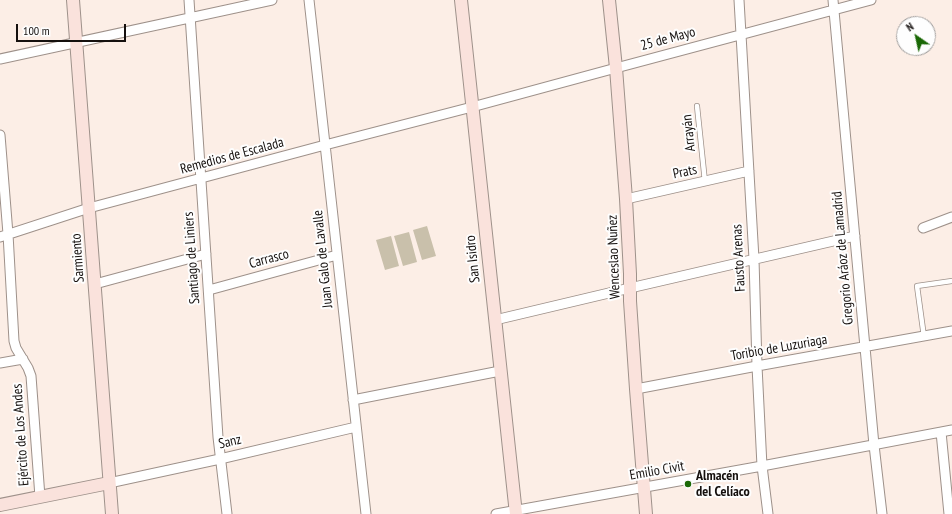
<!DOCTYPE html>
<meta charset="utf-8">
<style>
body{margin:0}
#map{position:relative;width:952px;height:514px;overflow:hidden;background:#fceee6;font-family:"PT Sans Narrow",sans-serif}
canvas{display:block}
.north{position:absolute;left:896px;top:16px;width:40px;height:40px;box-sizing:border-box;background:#fefefe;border:1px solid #a19f9e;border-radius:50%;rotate:326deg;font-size:11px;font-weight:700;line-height:16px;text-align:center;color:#15100e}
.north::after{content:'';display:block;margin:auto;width:14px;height:18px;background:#1a6805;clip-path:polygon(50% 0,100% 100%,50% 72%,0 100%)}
.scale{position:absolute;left:16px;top:24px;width:110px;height:18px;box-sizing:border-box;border:2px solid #15100e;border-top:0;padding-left:5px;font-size:12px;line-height:14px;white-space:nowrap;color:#15100e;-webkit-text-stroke:3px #fefefe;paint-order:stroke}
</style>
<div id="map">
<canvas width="952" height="514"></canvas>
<div class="north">N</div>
<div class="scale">100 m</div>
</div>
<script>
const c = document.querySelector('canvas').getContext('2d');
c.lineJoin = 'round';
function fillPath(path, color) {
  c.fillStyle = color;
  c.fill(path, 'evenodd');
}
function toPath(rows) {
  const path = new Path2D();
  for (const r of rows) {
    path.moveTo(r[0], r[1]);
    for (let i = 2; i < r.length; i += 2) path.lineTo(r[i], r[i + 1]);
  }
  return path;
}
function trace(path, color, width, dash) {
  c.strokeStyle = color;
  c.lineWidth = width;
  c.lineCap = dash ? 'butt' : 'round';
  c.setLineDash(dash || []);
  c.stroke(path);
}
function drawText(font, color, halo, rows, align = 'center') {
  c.font = font + ' "PT Sans Narrow",sans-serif';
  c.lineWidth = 4;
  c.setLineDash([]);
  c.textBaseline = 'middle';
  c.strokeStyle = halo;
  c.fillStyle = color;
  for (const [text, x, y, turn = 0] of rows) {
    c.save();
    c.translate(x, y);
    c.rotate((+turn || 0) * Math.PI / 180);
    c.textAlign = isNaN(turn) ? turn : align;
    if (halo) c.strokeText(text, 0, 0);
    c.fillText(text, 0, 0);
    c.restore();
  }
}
fillPath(toPath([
 [427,226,436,256,422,260,413,230],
 [409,232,417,262,403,266,394,236],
 [391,236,399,266,385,270,376,240]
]), '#c9c0ab');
const lane = toPath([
 [697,106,705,182],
 [924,337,917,286,952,281]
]);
const street = toPath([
 [189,0,218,437,227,514],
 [309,0,366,514],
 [739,0,754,259,757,366,762,466,768,514],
 [833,0,874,445,882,514],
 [0,59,272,0],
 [0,135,8,234,14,341,16,348,28,368,31,376,40,497],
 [626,199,749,171],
 [923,228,952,217],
 [0,237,89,208,325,145,472,107,616,68,871,0],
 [95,284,206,254],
 [209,290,337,255],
 [495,320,630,288,855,236],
 [0,363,23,359],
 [636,389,757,366,952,331],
 [353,400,500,371],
 [941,432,949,514],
 [109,483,220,459,356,427],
 [496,514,762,466,952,430]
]);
const secondary = toPath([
 [73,0,112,514],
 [461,0,516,514],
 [609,0,616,68,626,199,630,274,630,301,636,389,646,514],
 [0,505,109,483]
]);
trace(lane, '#9e918a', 6);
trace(street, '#9e918a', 11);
trace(secondary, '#9e918a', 14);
trace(lane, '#fff', 4.5);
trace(street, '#fff', 9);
trace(secondary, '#fae2dc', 12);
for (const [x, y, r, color] of [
 [688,484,4,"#1a6805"]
]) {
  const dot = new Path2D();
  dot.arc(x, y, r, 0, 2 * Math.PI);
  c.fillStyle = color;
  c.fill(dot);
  trace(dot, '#fefefe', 1.5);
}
drawText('14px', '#15100e', '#fefefe', [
 ["25 de Mayo",668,39,-15],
 ["Arrayán",689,133,-96],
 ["Remedios de Escalada",232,156,-15],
 ["Prats",685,172,-12],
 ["Wenceslao Nuñez",614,257,-92],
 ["Sarmiento",78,258,-94],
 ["Santiago de Liniers",192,258,-94],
 ["Fausto Arenas",739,258,-93],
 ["Gregorio Aráoz de Lamadrid",843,258,-95],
 ["Carrasco",269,259,-15],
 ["Juan Galo de Lavalle",323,259,-96],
 ["San Isidro",473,259,-96],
 ["Toribio de Luzuriaga",779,348,-10],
 ["Ejército de Los Andes",21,435,-94],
 ["Sanz",230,442,-13],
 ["Emilio Civit",657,471,-10]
]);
drawText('bold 14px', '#15100e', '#fefefe', [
 ["Almacén",696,476],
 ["del Celíaco",696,492]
], 'left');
</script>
